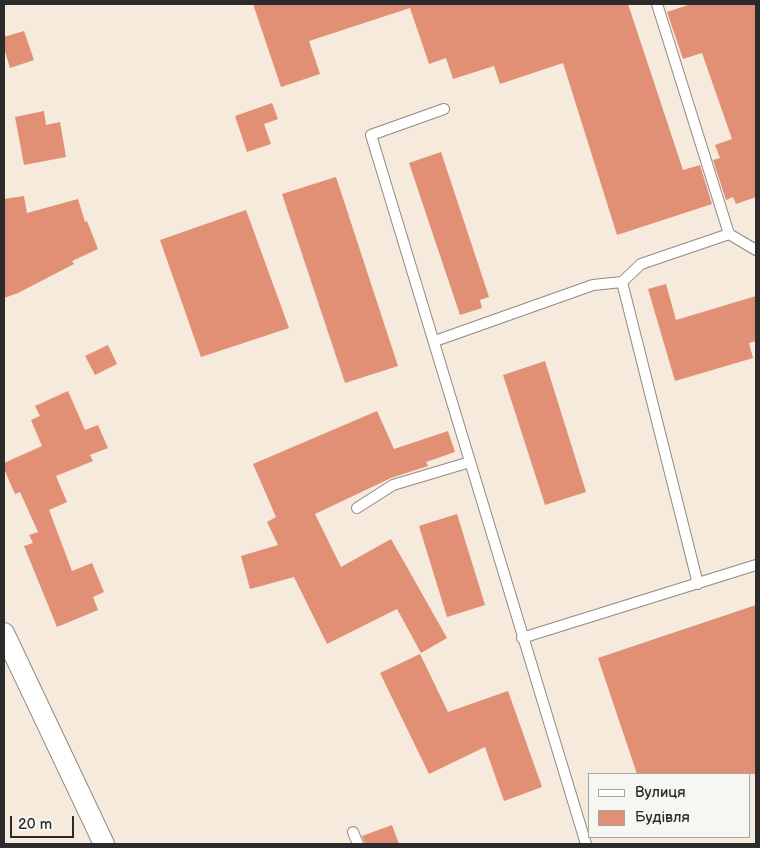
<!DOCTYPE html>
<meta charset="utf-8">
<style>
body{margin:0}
#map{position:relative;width:760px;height:848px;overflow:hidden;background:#f5eadb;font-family:"Balsamiq Sans",sans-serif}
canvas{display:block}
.frame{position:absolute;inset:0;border:5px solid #2b2b2b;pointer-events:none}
.legend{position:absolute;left:588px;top:773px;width:162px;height:65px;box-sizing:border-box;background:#f6f6f2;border:1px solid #a5a5a2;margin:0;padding:6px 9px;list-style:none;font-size:15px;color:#2b2b2b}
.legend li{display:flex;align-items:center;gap:10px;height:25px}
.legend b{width:25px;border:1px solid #a5a5a2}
.scale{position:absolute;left:10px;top:816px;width:64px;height:22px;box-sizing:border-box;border:2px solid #2b2b2b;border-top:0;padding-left:6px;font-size:15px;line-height:18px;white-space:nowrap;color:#2b2b2b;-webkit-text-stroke:4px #f6f6f2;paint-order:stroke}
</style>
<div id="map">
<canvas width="760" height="848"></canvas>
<div class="frame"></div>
<ul class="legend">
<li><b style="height:6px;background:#fff"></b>Вулиця</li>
<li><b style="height:14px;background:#e18f75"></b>Будівля</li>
</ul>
<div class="scale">20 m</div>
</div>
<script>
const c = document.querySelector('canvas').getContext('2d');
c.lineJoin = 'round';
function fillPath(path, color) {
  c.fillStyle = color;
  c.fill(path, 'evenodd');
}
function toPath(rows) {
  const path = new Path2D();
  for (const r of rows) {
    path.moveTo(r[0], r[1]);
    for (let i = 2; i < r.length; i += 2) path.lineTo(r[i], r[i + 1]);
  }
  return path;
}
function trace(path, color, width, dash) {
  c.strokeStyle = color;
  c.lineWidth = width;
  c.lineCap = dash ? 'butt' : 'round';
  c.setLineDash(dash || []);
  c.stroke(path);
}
fillPath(toPath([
 [253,4,628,4,683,170,700,165,712,204,617,235,563,63,500,84,494,66,453,79,446,58,429,64,410,8,309,41,320,74,281,87],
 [691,4,756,4,756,197,736,204,733,197,726,200,713,160,720,158,715,145,732,139,702,53,683,59,667,12],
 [24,31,34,60,10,68,4,48,4,37],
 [272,103,278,119,264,124,271,144,247,152,235,116],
 [44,111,46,125,60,122,66,157,24,165,15,117],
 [441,152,489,297,480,300,482,308,460,315,409,163],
 [336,177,398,366,345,383,282,194],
 [24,196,27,213,78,199,85,222,87,221,98,249,72,261,74,264,18,293,4,298,4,199],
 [246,210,289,328,201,357,160,240],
 [666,284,676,320,756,296,756,341,749,343,753,358,675,381,648,289],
 [108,345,117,364,95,375,85,356],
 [545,361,586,492,545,505,503,375],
 [68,391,85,430,98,425,108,448,90,455,93,461,56,476,67,502,49,510,72,571,92,563,104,592,93,597,98,610,57,627,24,546,33,543,29,535,38,532,20,492,15,494,4,469,4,463,42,446,31,420,40,416,35,406],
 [377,411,394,449,448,431,455,452,426,462,428,466,391,478,315,514,341,567,391,539,447,638,421,653,397,609,327,644,294,577,250,589,241,556,278,545,267,522,276,517,253,464],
 [457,514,485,605,447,617,419,526],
 [756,605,756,774,637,774,598,658],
 [420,654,448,712,508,691,542,787,504,801,485,747,429,774,380,673],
 [392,825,399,844,365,844,362,836]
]), '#e18f75');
const lane = toPath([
 [657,4,729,234],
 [444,109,371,135,586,844],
 [622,282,698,584],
 [435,341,593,285,622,282,641,264,729,234,756,250],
 [357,508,393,485,470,462],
 [522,638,756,565],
 [353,832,358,844]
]);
const street = toPath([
 [4,633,104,844]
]);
trace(lane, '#908a83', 12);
trace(street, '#908a83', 22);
trace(lane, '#fff', 10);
trace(street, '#fff', 20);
</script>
